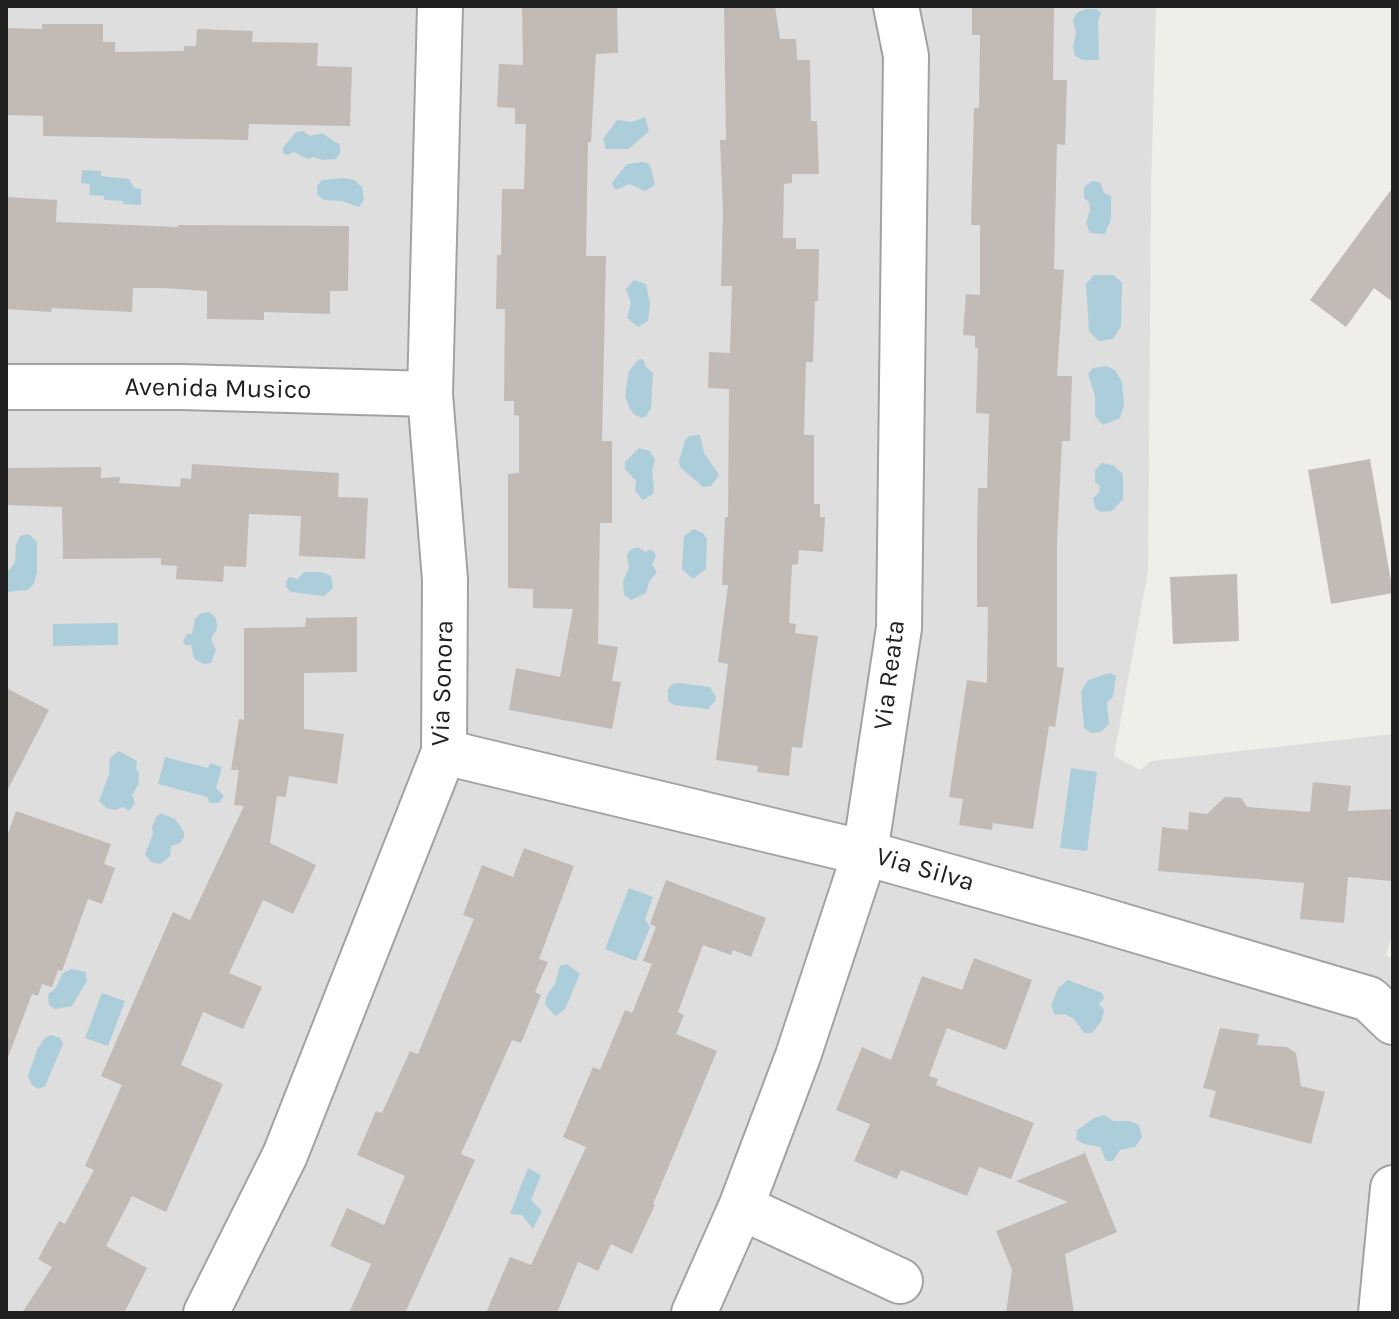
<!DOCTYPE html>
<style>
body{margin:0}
#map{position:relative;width:1399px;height:1319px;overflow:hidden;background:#f0eee8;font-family:Karla,sans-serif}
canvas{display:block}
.frame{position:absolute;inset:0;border:8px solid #212121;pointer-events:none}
</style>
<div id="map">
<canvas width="1399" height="1319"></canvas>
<div class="frame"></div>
</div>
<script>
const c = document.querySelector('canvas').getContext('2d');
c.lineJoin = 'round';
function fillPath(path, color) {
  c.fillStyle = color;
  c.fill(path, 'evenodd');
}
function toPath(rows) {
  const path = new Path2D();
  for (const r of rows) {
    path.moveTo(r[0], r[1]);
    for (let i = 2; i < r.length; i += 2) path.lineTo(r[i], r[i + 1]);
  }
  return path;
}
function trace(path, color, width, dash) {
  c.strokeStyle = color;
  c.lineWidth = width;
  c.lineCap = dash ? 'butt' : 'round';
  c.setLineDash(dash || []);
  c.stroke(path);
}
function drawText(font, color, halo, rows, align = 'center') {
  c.font = font + ' Karla,sans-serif';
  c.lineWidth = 8;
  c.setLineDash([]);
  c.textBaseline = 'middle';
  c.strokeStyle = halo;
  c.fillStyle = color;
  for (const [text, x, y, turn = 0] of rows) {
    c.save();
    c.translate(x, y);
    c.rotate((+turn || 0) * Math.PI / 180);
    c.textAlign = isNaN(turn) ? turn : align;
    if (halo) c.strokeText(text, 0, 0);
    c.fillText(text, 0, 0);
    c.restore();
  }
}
fillPath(toPath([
 [6,6,1156,6,1151,191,1148,571,1114,756,1140,770,1151,761,1393,734,1393,931,1386,955,1393,959,1393,1313,6,1313]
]), '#dfdede');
fillPath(toPath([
 [1086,9,1097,9,1101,13,1098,21,1099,60,1083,60,1075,56,1073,47,1076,32,1073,20,1077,13],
 [645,117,649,131,632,146,628,149,606,149,603,139,617,120,632,122],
 [303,131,310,136,322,133,340,145,340,153,336,159,322,160,313,157,308,159,294,152,288,155,283,154,283,148,295,133],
 [643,162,649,164,651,168,655,185,645,191,629,184,616,190,612,185,614,180,627,164],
 [82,170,101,171,101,176,129,179,134,188,141,189,141,205,123,204,123,201,104,200,104,196,89,195,90,184,81,183],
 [344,178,354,180,362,187,364,200,359,207,342,201,324,200,317,194,317,186,322,180],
 [1092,181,1100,182,1104,193,1111,196,1111,219,1105,234,1090,233,1086,223,1090,210,1089,202,1084,198,1084,187],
 [1094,275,1114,275,1122,283,1121,326,1113,339,1099,341,1089,331,1086,284],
 [634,280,646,284,650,304,648,321,638,327,627,318,631,303,626,289],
 [639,359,644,360,645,366,653,373,651,408,646,416,642,418,635,415,630,409,625,396,629,371],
 [1106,366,1115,370,1122,382,1124,405,1120,418,1103,425,1095,416,1095,396,1088,374,1093,368],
 [700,435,704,453,719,475,711,486,703,487,680,467,679,461,685,440,689,436],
 [639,448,650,451,655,460,652,471,654,488,652,495,643,500,635,491,636,481,625,469,625,462],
 [1102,463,1113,465,1123,474,1123,499,1112,511,1101,512,1095,508,1093,498,1099,493,1100,486,1095,482,1095,470],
 [694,529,703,533,707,539,706,569,693,579,682,569,684,536],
 [29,534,37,542,37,572,34,584,27,590,6,592,6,574,15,562,16,545,20,536],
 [638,547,645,552,650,549,654,552,656,556,652,565,657,572,649,582,646,593,631,600,624,595,623,581,629,568,627,555,630,550],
 [304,572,321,572,331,576,333,588,324,596,291,592,286,587,286,582,289,577,298,579],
 [209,612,215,617,217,624,217,629,211,639,216,650,211,663,204,664,194,659,191,645,185,645,183,641,187,634,192,634,195,619,200,614],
 [118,623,118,645,53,646,53,624],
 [1110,673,1116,676,1113,697,1107,702,1109,724,1101,732,1091,733,1084,728,1081,692,1088,680],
 [679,683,710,687,716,697,715,701,708,709,674,705,668,701,668,690,672,684],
 [119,751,137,761,136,768,139,773,138,785,132,795,135,803,129,811,123,807,115,810,106,808,99,801,109,774,110,758],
 [165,757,208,768,210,763,222,767,216,788,224,796,219,803,210,803,207,797,158,784],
 [1071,768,1097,772,1087,851,1060,848],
 [161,813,175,819,184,832,184,837,180,843,171,846,170,856,160,864,151,862,145,854,153,834,152,827,156,817],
 [629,888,653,897,645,919,650,927,636,961,605,949],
 [567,964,580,974,565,1009,555,1016,545,1004,547,995,555,984,560,966],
 [71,969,86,972,87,981,72,1006,55,1009,49,1005,48,994,55,989,63,973],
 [1068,980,1102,993,1104,998,1099,1004,1104,1010,1102,1020,1092,1033,1084,1033,1074,1019,1065,1014,1055,1015,1051,1006,1058,988],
 [102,993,125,1001,108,1046,85,1038],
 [51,1035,60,1038,63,1044,45,1086,39,1089,32,1085,28,1076,37,1050,44,1039],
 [1104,1115,1114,1121,1130,1121,1139,1125,1142,1137,1135,1147,1120,1150,1113,1161,1106,1161,1100,1147,1084,1144,1076,1139,1077,1130,1094,1118],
 [528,1168,541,1175,531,1200,542,1211,533,1229,522,1215,510,1214]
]), '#accdda');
fillPath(toPath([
 [522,6,617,6,618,53,596,54,591,142,588,142,586,256,606,256,602,441,612,441,612,523,600,523,598,644,618,647,612,681,621,682,612,729,509,710,516,668,560,677,573,609,533,608,533,589,508,588,508,474,519,473,519,416,514,415,514,401,504,401,505,309,496,309,497,255,501,255,502,189,524,189,526,124,515,124,515,108,497,107,499,64,523,65],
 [724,6,775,6,780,39,796,39,797,60,810,60,811,121,817,121,819,174,792,174,792,183,784,184,783,238,796,238,796,249,819,249,818,301,815,301,813,362,806,362,804,435,814,435,814,504,820,504,820,517,825,517,823,552,799,550,798,564,792,565,789,623,796,624,795,633,818,636,802,748,792,747,789,776,757,772,758,766,716,760,728,664,718,662,728,585,722,585,725,517,728,517,729,389,708,388,709,352,730,353,732,286,721,286,723,212,720,140,726,140],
 [972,6,1054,6,1053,80,1067,80,1065,145,1057,144,1054,269,1064,270,1057,376,1072,376,1070,441,1062,441,1057,541,1057,667,1064,668,1055,727,1049,726,1033,829,993,823,992,830,959,825,963,799,949,797,967,680,987,683,988,607,977,607,977,538,978,488,987,488,989,414,976,413,978,348,975,348,975,336,963,335,966,294,980,295,980,225,971,225,974,108,979,108,980,35,972,35],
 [42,24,103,24,103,42,115,42,115,52,184,51,184,46,196,46,197,29,253,31,252,42,318,43,317,66,352,67,350,126,249,124,248,140,43,136,43,116,6,115,6,28,42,29],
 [1393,187,1393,302,1374,288,1346,327,1310,300],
 [6,197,57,200,56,222,178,227,178,225,349,226,348,291,330,291,330,314,264,312,264,320,207,319,207,291,162,288,133,288,132,312,52,308,51,312,6,309],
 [1370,459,1393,593,1331,604,1308,470],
 [192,464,339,473,338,497,368,498,365,559,299,556,301,516,249,514,246,567,224,566,223,582,176,579,177,566,161,565,161,558,63,559,62,507,6,505,6,468,101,467,101,478,120,477,119,483,180,487,181,478,191,479],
 [1237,574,1239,641,1173,644,1170,577],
 [357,617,357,672,304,673,304,729,344,734,337,784,289,776,286,797,277,796,270,843,316,865,293,914,263,900,229,973,262,987,243,1029,203,1012,181,1065,223,1084,166,1212,132,1196,106,1246,147,1268,124,1313,22,1313,52,1267,38,1259,59,1221,65,1224,94,1170,85,1166,122,1085,101,1076,173,912,190,920,244,806,234,805,239,770,231,770,239,719,244,720,244,628,305,627,306,618],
 [6,688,49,710,6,793],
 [1313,782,1351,786,1348,811,1393,809,1391,881,1348,877,1344,923,1300,919,1304,883,1158,871,1162,827,1188,830,1189,812,1207,814,1225,797,1241,798,1247,807,1310,812],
 [16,811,111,844,104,864,115,868,102,904,88,899,62,971,58,970,52,987,42,984,38,996,32,994,8,1057,6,1057,6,839],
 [524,848,574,866,539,959,548,962,535,992,541,995,521,1043,512,1040,461,1154,475,1160,405,1313,349,1313,371,1264,330,1246,347,1208,384,1225,405,1176,357,1155,376,1111,382,1113,410,1051,418,1054,474,919,463,915,482,865,513,877],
 [666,880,766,918,751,957,733,950,731,955,703,945,678,1012,684,1015,676,1034,717,1051,653,1204,655,1205,632,1254,611,1244,598,1271,578,1262,557,1313,486,1313,510,1257,531,1265,586,1147,563,1137,593,1067,600,1070,625,1010,632,1013,652,964,643,961,656,927,650,924],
 [974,958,1032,980,1006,1050,947,1028,929,1076,938,1079,936,1085,1034,1123,1011,1179,979,1167,967,1196,901,1170,897,1179,854,1161,870,1124,836,1110,862,1047,891,1060,922,976,962,990],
 [1220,1028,1259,1034,1257,1045,1287,1047,1296,1053,1301,1086,1325,1092,1311,1144,1209,1117,1216,1091,1203,1088],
 [1085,1153,1117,1232,1065,1254,1074,1313,1006,1313,1012,1270,996,1231,1068,1202,1016,1181]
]), '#c1bab5');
const minor = toPath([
 [6,387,182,387,430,394],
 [444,752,865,853,1085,915,1369,999,1393,1022],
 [741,1207,900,1281],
 [206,1313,285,1155,444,752,445,580,430,394,440,6],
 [694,1313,741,1207,798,1056,865,853,899,628,906,56,896,6],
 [1381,1313,1393,1188]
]);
trace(minor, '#a2a2a2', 48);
trace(minor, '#fff', 44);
drawText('26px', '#212121', '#fff', [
 ["Avenida Musico",218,389,1],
 ["Via Reata",890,675,-83],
 ["Via Sonora",443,683,-88],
 ["Via Silva",925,870,16]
]);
</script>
